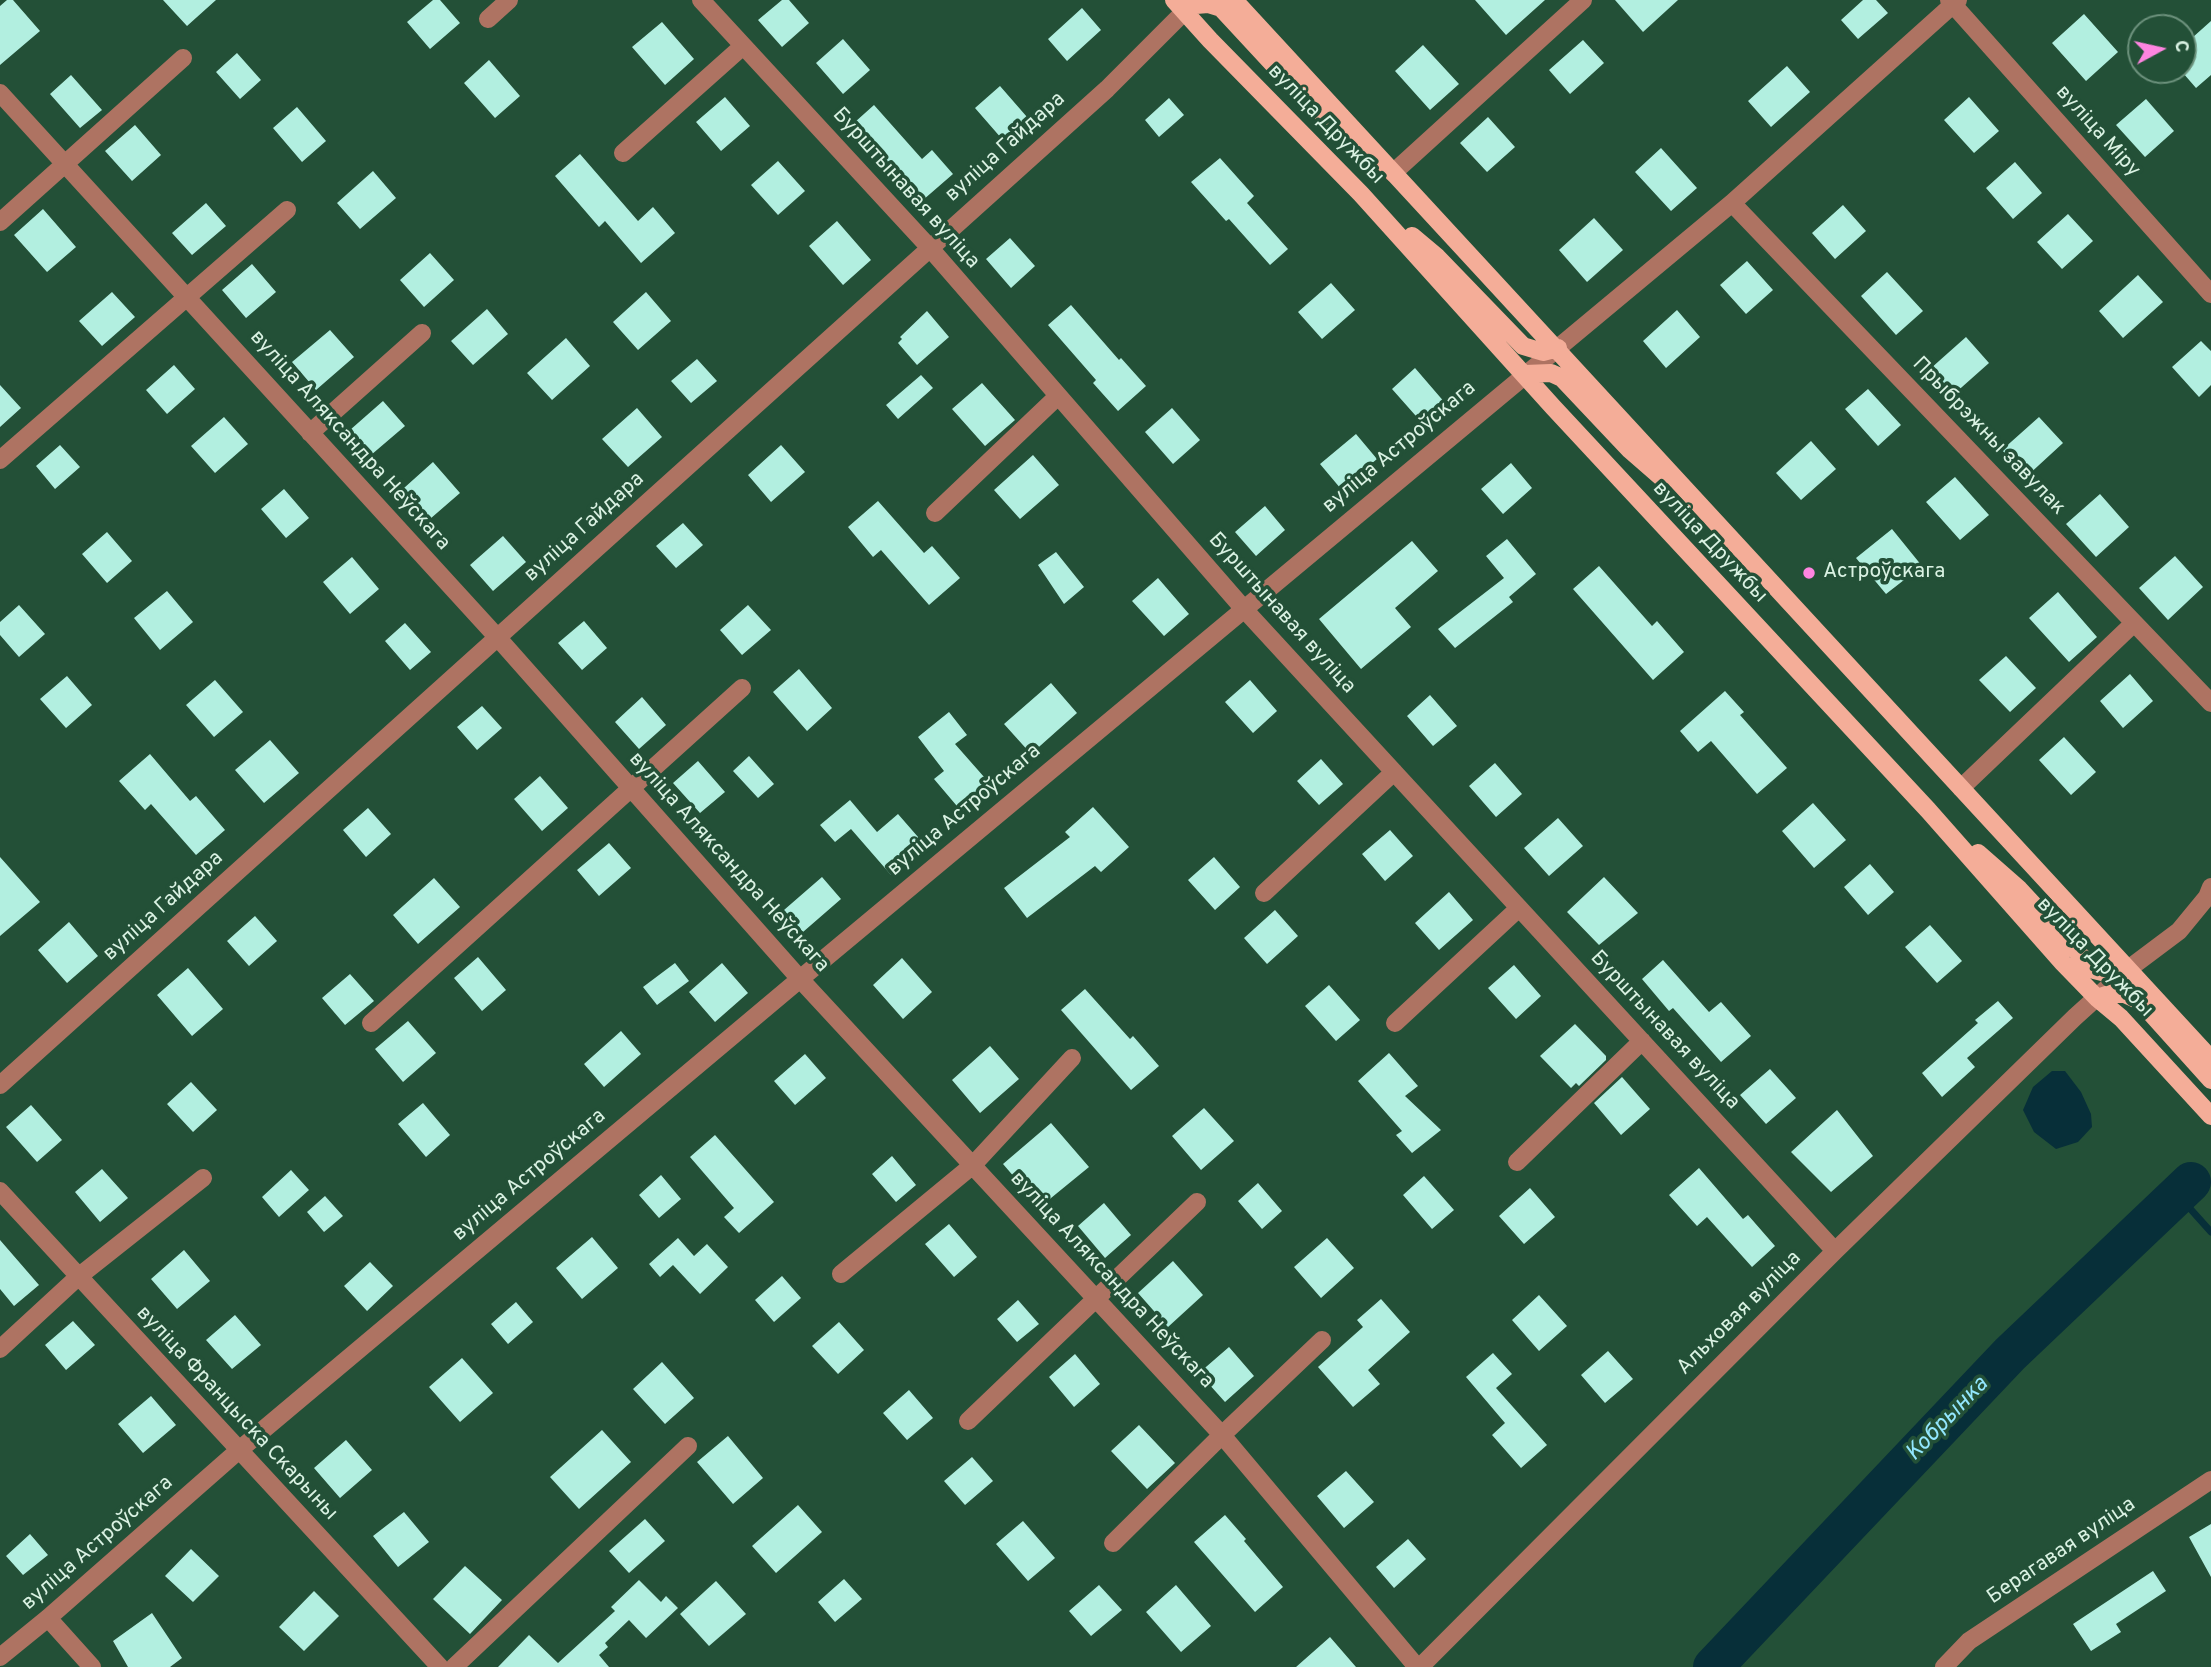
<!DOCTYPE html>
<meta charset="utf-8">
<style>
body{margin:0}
#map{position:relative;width:2211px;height:1667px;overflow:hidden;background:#235037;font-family:Overpass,sans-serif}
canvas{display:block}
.north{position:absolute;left:2127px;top:14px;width:70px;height:70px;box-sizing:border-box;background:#235037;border:2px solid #6c917c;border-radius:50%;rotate:82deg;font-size:19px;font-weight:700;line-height:28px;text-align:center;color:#daf2e3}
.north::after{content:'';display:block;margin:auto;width:24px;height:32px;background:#fe85e0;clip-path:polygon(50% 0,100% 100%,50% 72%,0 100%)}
</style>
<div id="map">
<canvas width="2211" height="1667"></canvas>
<div class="north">С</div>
</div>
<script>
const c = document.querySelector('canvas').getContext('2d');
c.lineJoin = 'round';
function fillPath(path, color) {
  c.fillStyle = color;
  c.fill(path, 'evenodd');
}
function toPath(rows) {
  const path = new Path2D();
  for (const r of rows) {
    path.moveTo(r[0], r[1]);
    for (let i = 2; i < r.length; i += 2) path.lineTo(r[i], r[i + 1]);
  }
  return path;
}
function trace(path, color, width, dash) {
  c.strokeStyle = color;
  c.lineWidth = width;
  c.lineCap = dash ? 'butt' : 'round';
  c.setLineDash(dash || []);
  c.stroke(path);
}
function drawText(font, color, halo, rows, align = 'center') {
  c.font = font + ' Overpass,sans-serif';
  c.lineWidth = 7;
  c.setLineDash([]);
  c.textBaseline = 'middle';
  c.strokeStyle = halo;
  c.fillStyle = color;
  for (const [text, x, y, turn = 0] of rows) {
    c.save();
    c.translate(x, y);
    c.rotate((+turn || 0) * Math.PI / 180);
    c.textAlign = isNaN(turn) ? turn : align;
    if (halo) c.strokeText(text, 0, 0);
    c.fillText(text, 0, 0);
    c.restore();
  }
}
fillPath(toPath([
 [2052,1071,2065,1071,2081,1092,2091,1114,2092,1127,2078,1142,2056,1149,2034,1132,2023,1110,2033,1087]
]), '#072f39');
trace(toPath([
 [2177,1194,2211,1232]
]), '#072f39', 7);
trace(toPath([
 [1713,1667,2010,1354,2191,1182]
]), '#072f39', 40);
fillPath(toPath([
 [7,0,13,0,40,31,0,65,0,6],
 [163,0,216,0,187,26],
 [433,0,440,0,460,23,430,49,407,22],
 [782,0,789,0,809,23,782,47,758,20],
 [1475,0,1545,0,1506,35],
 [1615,0,1678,0,1643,32],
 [1863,0,1876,0,1888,13,1858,39,1841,20],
 [1082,8,1101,30,1067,61,1048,39],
 [2084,14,2118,52,2086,81,2052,43],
 [2211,21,2211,75,2196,88,2183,73,2183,46],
 [662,22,694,59,665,85,632,47],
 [843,39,870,70,843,94,816,63],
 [1583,40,1604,63,1570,94,1549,70],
 [1423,45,1459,84,1430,110,1395,71],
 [237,53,261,80,240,99,216,72],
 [489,60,520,96,495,118,464,83],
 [1787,66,1810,92,1771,127,1748,101],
 [71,75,102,110,80,128,50,94],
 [1000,86,1027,117,1002,139,975,108],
 [725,97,750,126,721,151,696,122],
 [1969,97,1999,131,1974,153,1944,120],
 [1169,98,1184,115,1159,137,1145,120],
 [2146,99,2174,131,2145,157,2116,125],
 [874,105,922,159,932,150,953,174,923,200,889,161,887,162,855,122],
 [297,107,326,141,302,162,273,128],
 [1488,117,1515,147,1487,172,1460,143],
 [135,125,161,155,132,181,105,151],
 [1661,148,1697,188,1671,211,1635,172],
 [580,154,638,221,653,207,675,233,641,263,605,221,599,227,555,176],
 [1220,158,1254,196,1247,203,1288,249,1270,265,1229,219,1226,221,1191,182],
 [778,161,805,191,778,215,751,185],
 [2015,162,2042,193,2013,219,1986,188],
 [373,171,396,198,360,229,337,203],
 [206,203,226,226,192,255,172,233],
 [1843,205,1866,231,1835,259,1812,233],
 [43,209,76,247,47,272,14,235],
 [2068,214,2093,241,2062,269,2037,242],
 [1594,218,1623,250,1587,282,1559,250],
 [837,221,871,260,843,285,809,246],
 [1010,238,1035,266,1011,288,986,259],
 [430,253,454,280,424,307,400,280],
 [1747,261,1773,290,1746,314,1720,285],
 [252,264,276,292,246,318,222,290],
 [1887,272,1923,311,1896,335,1861,296],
 [2138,275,2163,302,2123,338,2099,311],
 [1331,283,1355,310,1322,339,1298,312],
 [112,292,135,317,102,346,79,321],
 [646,292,671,321,638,350,613,322],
 [1071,305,1119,360,1121,358,1146,386,1118,411,1093,383,1096,380,1048,325],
 [487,309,508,334,473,365,451,341],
 [1677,310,1700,337,1666,368,1643,341],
 [927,311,949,337,917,365,898,343,902,339,900,337],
 [330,330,354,357,316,390,292,362],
 [1966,337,1989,363,1953,395,1930,369],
 [566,338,590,366,552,400,527,373],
 [2201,341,2211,351,2211,385,2199,397,2172,367],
 [697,359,717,381,691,403,671,381],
 [174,365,195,389,167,414,146,390],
 [1415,368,1446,404,1423,424,1392,389],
 [921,375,933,388,898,419,886,405],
 [982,383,1015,420,985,446,952,409],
 [0,385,21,408,0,427],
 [1868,389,1901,425,1878,446,1845,409],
 [383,401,405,426,371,455,350,430],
 [637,408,662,437,628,467,602,439],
 [1172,408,1200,440,1173,464,1145,432],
 [224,417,248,444,215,473,191,446],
 [2039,417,2063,443,2026,477,2002,450],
 [1356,434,1377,459,1341,489,1320,464],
 [1811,441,1836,469,1801,500,1776,473],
 [60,445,80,467,55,489,36,466],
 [781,445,805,472,771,502,748,475],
 [1033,455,1059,485,1020,519,994,490],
 [433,462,460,493,430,519,404,488],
 [1511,463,1532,488,1503,514,1481,489],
 [1955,477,1989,515,1960,540,1926,502],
 [284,489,309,518,286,538,261,509],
 [2100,494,2129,527,2096,557,2066,524],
 [878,501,924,553,932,546,960,578,929,605,881,550,873,557,848,527],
 [1265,506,1285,530,1256,556,1235,532],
 [683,523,703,545,676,568,656,546],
 [1892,529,1922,566,1886,594,1856,558],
 [107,532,132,561,107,583,82,554],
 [503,536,526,562,493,591,470,565],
 [1507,539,1536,574,1509,597,1513,602,1455,648,1438,629,1504,578,1486,556],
 [1412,541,1438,571,1395,608,1411,627,1361,669,1319,619],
 [1056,552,1084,587,1064,604,1038,565],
 [2175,556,2203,587,2168,620,2139,588],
 [352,557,379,589,350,614,323,582],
 [1599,566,1652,626,1657,621,1684,652,1653,680,1573,589],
 [1158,578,1189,614,1164,636,1132,601],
 [167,591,193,622,160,650,134,618],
 [2058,592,2097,637,2069,662,2029,618],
 [19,605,45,634,19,657,0,635,0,622],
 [748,605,771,630,742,655,720,630],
 [584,621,607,648,582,670,558,643],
 [405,623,431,652,410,670,385,641],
 [2006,656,2036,688,2010,712,1979,680],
 [799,669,832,708,807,731,773,692],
 [2130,674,2153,701,2123,728,2100,701],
 [67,676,92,705,66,728,40,699],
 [215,680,243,712,214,737,186,705],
 [1250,680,1277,711,1253,733,1225,702],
 [1051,683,1077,713,1031,754,1004,724],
 [1725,691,1744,712,1740,715,1787,768,1757,794,1711,741,1698,752,1680,731],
 [1430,695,1457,726,1433,746,1407,716],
 [642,697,666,725,639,749,615,722],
 [482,706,502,728,477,750,457,727],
 [949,712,967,735,955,744,992,786,962,812,934,779,944,771,918,737],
 [2064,737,2096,772,2071,795,2039,760],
 [270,740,299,773,264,803,235,770],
 [150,754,190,801,196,796,225,830,196,855,151,804,145,810,119,781],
 [749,756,774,784,758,798,733,771],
 [1321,759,1343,784,1319,805,1297,781],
 [698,761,725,792,700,813,673,783],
 [1495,763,1522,794,1496,817,1469,786],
 [540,776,568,808,542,831,514,799],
 [850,800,877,832,898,814,925,845,891,875,851,829,835,842,820,825],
 [1813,803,1846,840,1814,868,1782,831],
 [1093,807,1129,847,1101,872,1095,866,1027,918,1004,888,1070,837,1065,832],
 [368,808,391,834,366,857,343,830],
 [1558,818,1583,846,1549,876,1524,848],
 [1390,830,1413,856,1385,881,1362,854],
 [609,843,631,868,599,896,577,870],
 [0,857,40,902,0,936],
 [1214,857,1240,887,1215,910,1188,880],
 [1870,864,1894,892,1868,915,1844,887],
 [822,877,841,899,803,932,784,910],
 [1604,877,1638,913,1599,945,1567,912],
 [434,878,460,907,418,944,393,915],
 [1449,892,1473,920,1439,950,1415,923],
 [1275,910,1298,936,1267,964,1244,938],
 [255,916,277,941,249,966,227,941],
 [69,922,98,956,67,983,38,950],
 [1930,925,1962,961,1937,983,1905,947],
 [478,957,506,990,482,1011,454,978],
 [902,958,932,992,903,1019,873,985],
 [1663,960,1709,1012,1721,1002,1751,1036,1721,1062,1673,1008,1669,1011,1642,979],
 [675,963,689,981,657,1005,643,987],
 [722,963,748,993,715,1022,689,992],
 [1514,965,1541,996,1516,1019,1488,988],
 [188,968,223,1009,192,1036,157,995],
 [350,974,374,1001,345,1025,322,998],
 [1329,985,1360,1020,1336,1041,1305,1006],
 [1085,989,1130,1039,1133,1036,1159,1066,1131,1090,1061,1010],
 [1998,1001,2013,1018,1967,1058,1975,1067,1942,1097,1922,1073,1978,1023,1975,1020],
 [408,1021,436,1053,403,1082,375,1049],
 [1575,1024,1606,1056,1606,1060,1579,1086,1576,1083,1571,1088,1540,1056],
 [621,1031,641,1054,604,1087,584,1064],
 [990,1046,1019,1079,980,1113,952,1080],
 [1389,1053,1418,1086,1405,1096,1441,1130,1412,1153,1396,1135,1402,1131,1358,1081],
 [805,1054,826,1078,795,1105,774,1081],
 [1770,1069,1796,1098,1766,1124,1740,1095],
 [1622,1077,1650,1109,1621,1135,1594,1103],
 [191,1082,217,1110,193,1132,167,1104],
 [423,1103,450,1135,426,1157,398,1124],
 [31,1105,62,1140,37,1162,6,1127],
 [1204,1108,1234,1141,1201,1170,1172,1136],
 [1837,1110,1873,1156,1831,1192,1791,1152],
 [1051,1123,1089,1167,1040,1207,1003,1164],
 [715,1135,774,1202,739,1233,724,1217,734,1208,690,1157],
 [892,1156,916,1185,896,1202,872,1174],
 [1699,1168,1743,1219,1748,1215,1775,1246,1752,1267,1707,1217,1697,1226,1669,1195],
 [102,1169,128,1198,100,1222,75,1192],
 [291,1170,309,1190,279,1217,262,1197],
 [661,1175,681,1199,659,1218,639,1195],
 [1424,1176,1454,1210,1432,1229,1403,1195],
 [1258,1183,1282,1211,1262,1229,1238,1201],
 [1530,1188,1555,1217,1524,1244,1499,1216],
 [325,1196,343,1216,324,1232,307,1212],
 [1104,1203,1131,1235,1105,1258,1078,1226],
 [949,1224,977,1257,954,1277,925,1244],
 [592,1237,618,1268,582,1299,556,1268],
 [678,1238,694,1256,707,1244,728,1267,700,1294,673,1265,660,1277,649,1264],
 [1327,1238,1354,1268,1321,1298,1294,1267],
 [0,1240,39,1285,14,1306,0,1289],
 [184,1250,210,1281,177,1309,151,1279],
 [1173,1261,1203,1295,1168,1327,1138,1293],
 [370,1262,393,1286,367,1311,344,1286],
 [782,1276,801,1298,774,1322,755,1300],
 [1539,1295,1567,1326,1539,1351,1512,1320],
 [1381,1299,1410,1332,1368,1370,1380,1384,1353,1407,1318,1367,1363,1327,1357,1320],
 [1018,1300,1039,1324,1017,1342,997,1319],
 [516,1302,533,1322,508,1344,491,1324],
 [235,1315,261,1345,232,1369,206,1340],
 [73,1321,95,1345,66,1370,45,1345],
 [839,1322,864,1350,838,1374,812,1346],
 [1229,1347,1254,1376,1225,1402,1199,1373],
 [1608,1351,1633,1379,1605,1403,1581,1375],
 [1493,1353,1512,1374,1496,1388,1547,1445,1521,1468,1492,1435,1505,1423,1466,1377],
 [1075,1354,1100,1384,1074,1407,1049,1377],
 [462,1358,493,1393,460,1422,429,1387],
 [662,1362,694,1398,665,1424,633,1389],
 [909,1390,933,1418,907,1440,883,1413],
 [151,1396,176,1425,143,1453,118,1424],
 [1139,1425,1175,1463,1147,1489,1111,1451],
 [602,1430,631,1462,579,1509,550,1477],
 [728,1436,763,1478,733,1504,697,1462],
 [346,1440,372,1470,340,1498,314,1468],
 [972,1457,993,1481,965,1505,944,1481],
 [1346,1471,1374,1502,1344,1528,1317,1496],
 [798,1505,822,1532,776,1573,752,1546],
 [404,1512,429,1542,398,1567,373,1536],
 [1225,1515,1246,1539,1244,1541,1283,1587,1255,1612,1194,1542],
 [645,1519,665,1541,629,1573,609,1551],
 [1023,1521,1055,1558,1028,1581,996,1544],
 [2211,1524,2211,1577,2189,1537],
 [30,1534,48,1555,23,1575,6,1556],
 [1408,1539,1426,1559,1394,1588,1376,1567],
 [191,1549,219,1576,193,1602,165,1576],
 [465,1566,502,1600,470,1634,433,1599],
 [2153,1571,2166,1591,2116,1624,2121,1632,2091,1651,2073,1624],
 [844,1579,862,1599,835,1622,818,1602],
 [639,1580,661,1602,666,1596,678,1608,646,1638,629,1620,605,1643,608,1647,599,1655,609,1667,498,1667,529,1635,558,1663,615,1611,611,1607],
 [716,1581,746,1614,709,1646,680,1614],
 [1099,1585,1122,1610,1091,1636,1069,1611],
 [1176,1585,1211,1626,1181,1652,1146,1612],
 [314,1591,339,1616,304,1651,279,1627],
 [152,1613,182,1658,170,1667,128,1667,113,1641],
 [1330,1637,1356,1667,1296,1667]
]), '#b2efe0');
trace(toPath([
 [701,0,929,247,1243,608,1835,1251],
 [1949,0,2211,294],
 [488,19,509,0],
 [0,93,498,638,800,979,1222,1435,1417,1667],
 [623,153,743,46],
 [1393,173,1583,0],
 [1732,203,2211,703],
 [0,222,183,58],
 [310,433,422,333],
 [0,460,287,210],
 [935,513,1058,396],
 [1961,788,2134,623],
 [1264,893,1394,772],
 [371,1023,742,688],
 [1395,1023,1519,908],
 [0,1085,1107,89,1195,1],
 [1517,1162,1642,1041],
 [0,1191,440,1667],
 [841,1274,973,1165,1072,1058],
 [0,1349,78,1277,203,1178],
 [968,1421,1197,1202],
 [1113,1543,1222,1435,1322,1340],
 [48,1618,92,1667],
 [0,1657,48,1618,238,1451,800,979,1732,203,1958,0],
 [454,1667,688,1446],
 [1420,1667,1835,1251,2075,1017,2127,970,2179,931,2207,897,2211,887],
 [1944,1667,1969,1641,2211,1480]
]), '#ae7362', 18);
trace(toPath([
 [1174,0,1210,40,1361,194,1553,407,1928,810,2063,963,2097,998,2121,1018,2211,1116],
 [1234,0,2211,1059],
 [1184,11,1196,5,1208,4,1221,8,1310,104,1336,124],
 [1412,236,1437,257,1523,346,1543,352,1558,348],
 [1525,374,1551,373,1562,378,1630,450,1661,477],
 [1978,853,2019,889,2094,970,2114,975,2127,970],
 [2097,998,2109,994,2125,994,2140,1001,2211,1080]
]), '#f4ad98', 18);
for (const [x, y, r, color] of [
 [1809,573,7,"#fe85e0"]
]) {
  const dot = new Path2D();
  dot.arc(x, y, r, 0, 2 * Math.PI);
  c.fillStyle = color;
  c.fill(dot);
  trace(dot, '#235037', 2.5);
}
drawText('21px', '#daf2e3', '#235037', [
 ["вуліца Дружбы",1325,125,46],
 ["вуліца Міру",2097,132,48],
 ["вуліца Гайдара",1006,148,-42],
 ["Бурштынавая вуліца",905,189,48],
 ["Прыбрэжны завулак",1988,437,46],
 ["вуліца Аляксандра Неўскага",349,441,48],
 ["вуліца Астроўскага",1400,448,-40],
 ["вуліца Гайдара",585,528,-42],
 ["вуліца Дружбы",1709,543,47],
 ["Бурштынавая вуліца",1281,614,48],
 ["вуліца Астроўскага",965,811,-40],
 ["вуліца Аляксандра Неўскага",728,863,48],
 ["вуліца Гайдара",164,907,-42],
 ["вуліца Дружбы",2094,958,46],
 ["Бурштынавая вуліца",1664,1031,47],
 ["вуліца Астроўскага",530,1176,-40],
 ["вуліца Аляксандра Неўскага",1111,1281,47],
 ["Альховая вуліца",1740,1314,-45],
 ["вуліца Францыска Скарыны",236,1414,47],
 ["вуліца Астроўскага",98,1544,-41],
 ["Берагавая вуліца",2062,1552,-34]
]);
drawText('21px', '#daf2e3', '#235037', [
 ["Астроўскага",1823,573]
], 'left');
drawText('italic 23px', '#93e7fe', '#235037', [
 ["Кобрынка",1948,1420,-46]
]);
</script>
